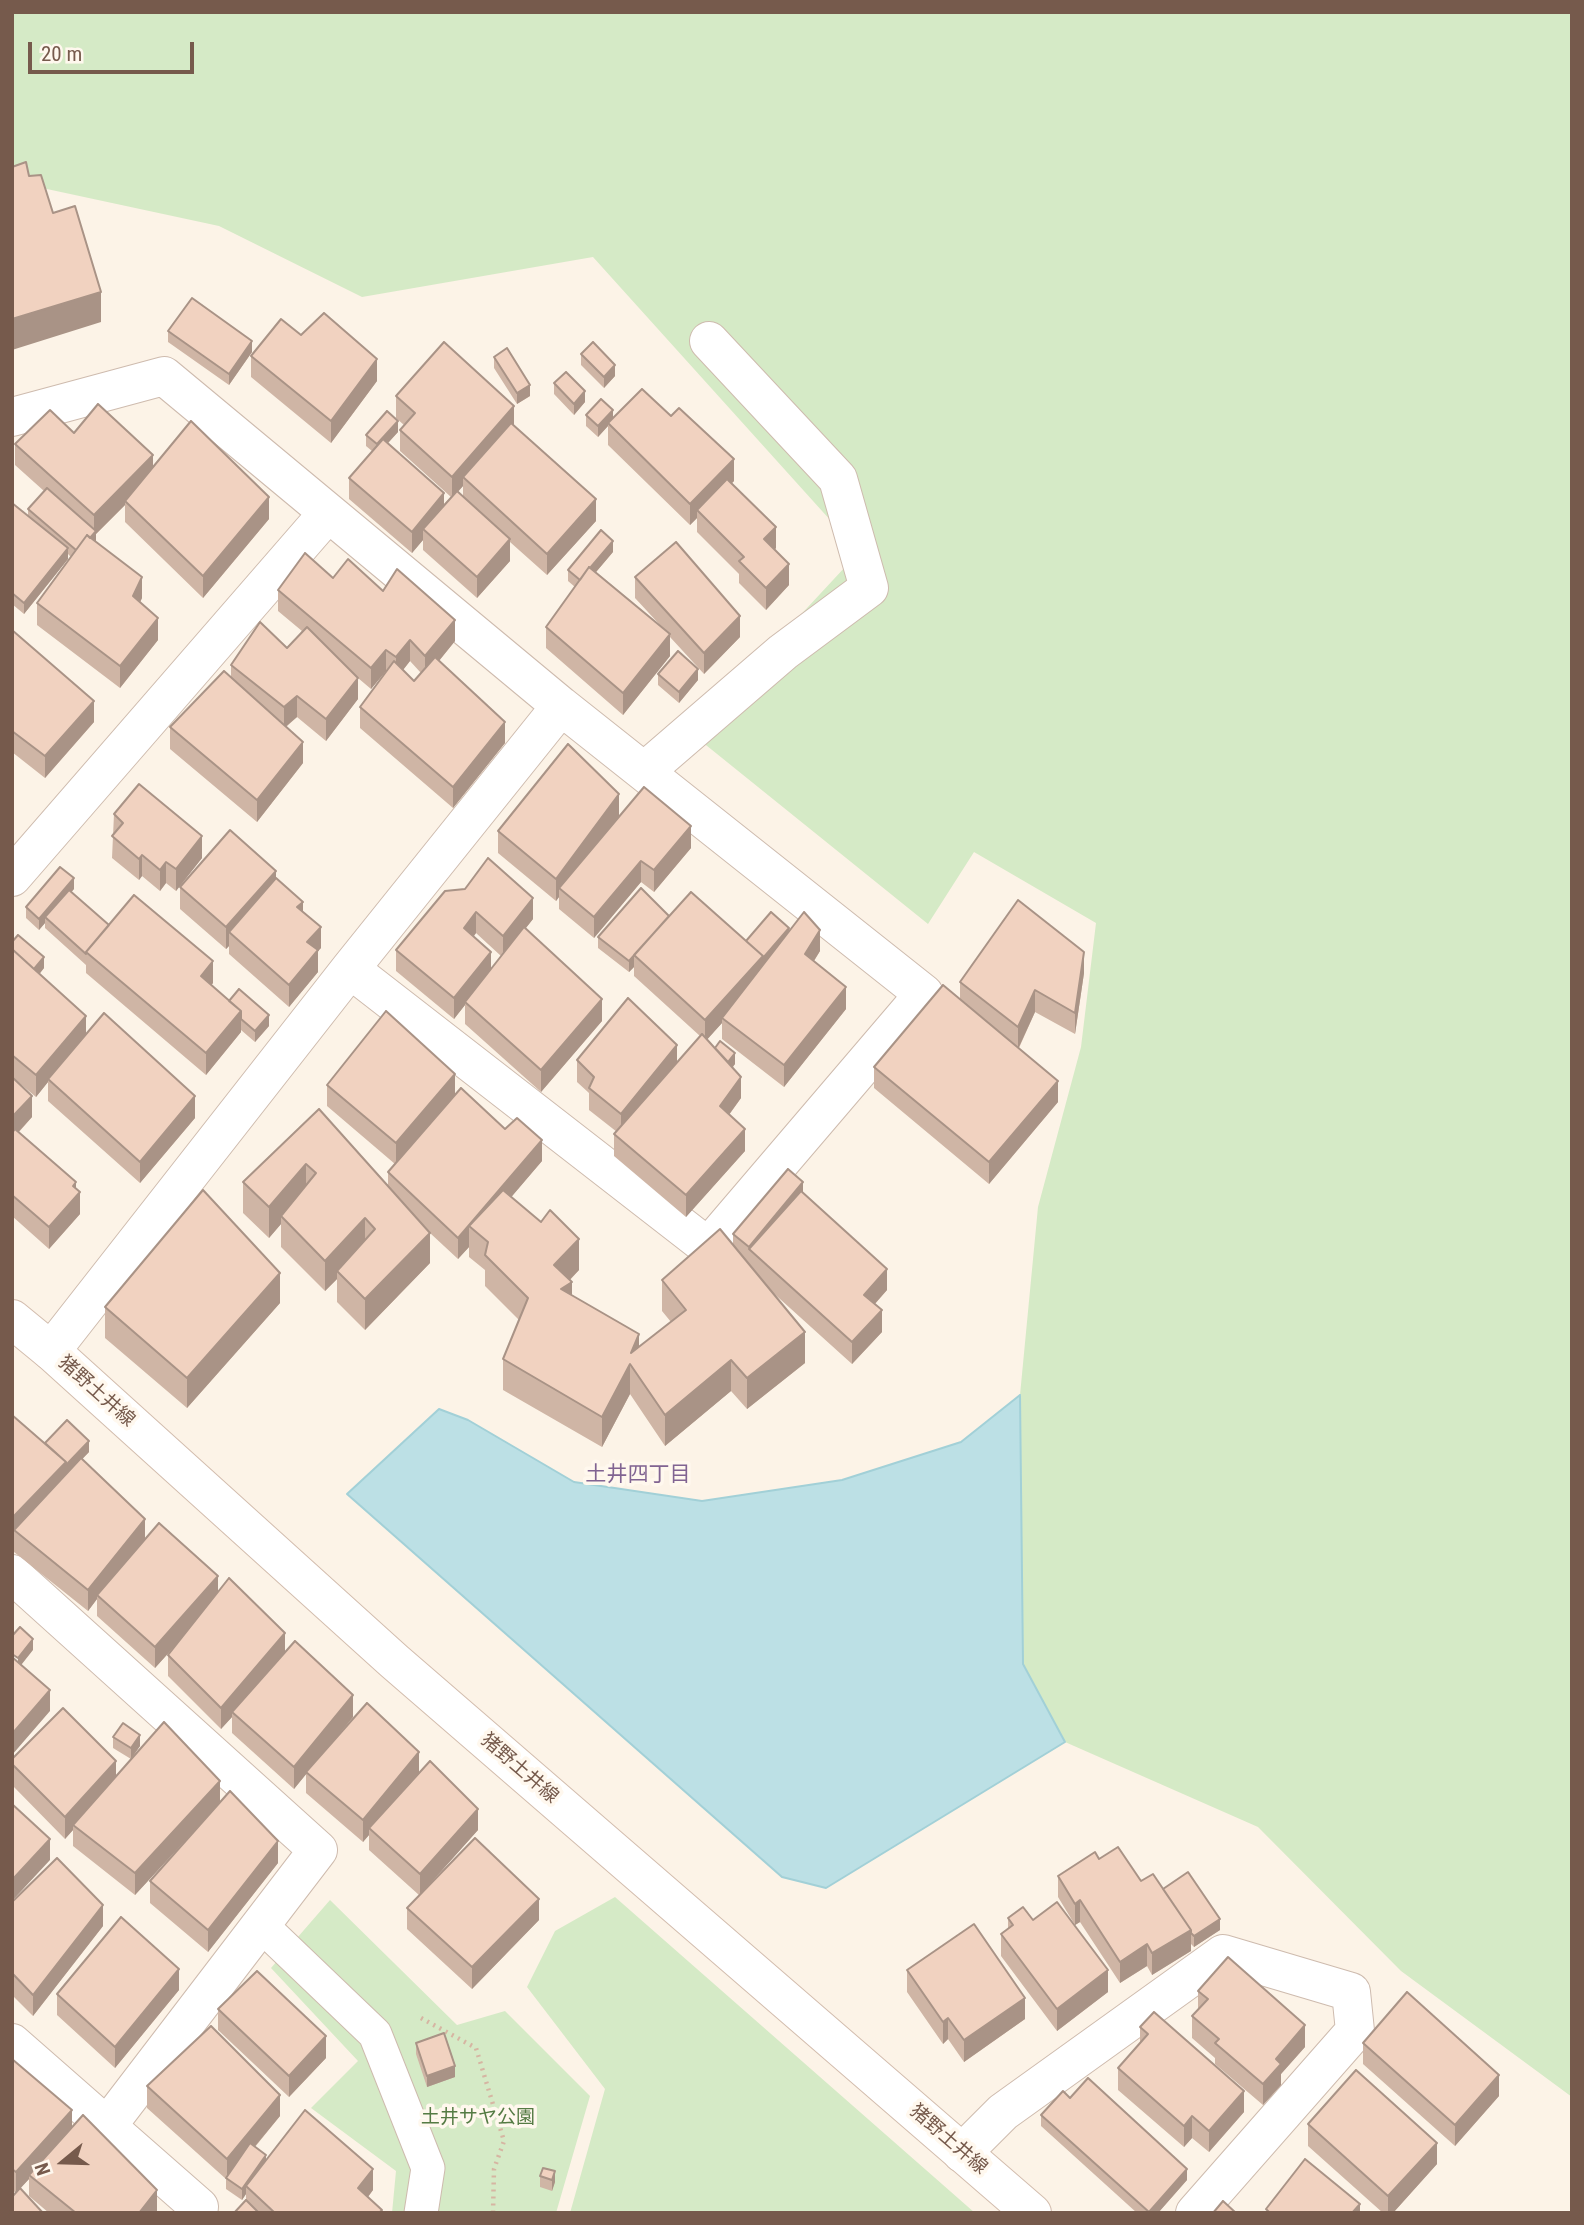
<!DOCTYPE html>
<meta charset="utf-8">
<style>
body{margin:0}
#map{position:relative;width:1584px;height:2225px;overflow:hidden;background:#fcf3e7;font-family:"Roboto Condensed",sans-serif}
canvas{display:block}
.frame{position:absolute;inset:0;border:14px solid #765a4c;pointer-events:none}
.north{position:absolute;left:28px;top:2127px;width:70px;height:70px;-webkit-text-stroke:5px #fff8ee;paint-order:stroke;rotate:251deg;font-size:19px;font-weight:700;line-height:28px;text-align:center;color:#765a4c}
.north::after{content:'';display:block;margin:auto;width:24px;height:32px;background:#765a4c;clip-path:polygon(50% 0,100% 100%,50% 72%,0 100%)}
.scale{position:absolute;left:28px;top:42px;width:166px;height:32px;box-sizing:border-box;border:4px solid #765a4c;border-top:0;padding-left:9px;font-size:21px;line-height:24px;white-space:nowrap;color:#765a4c;-webkit-text-stroke:5px #fff8ee;paint-order:stroke}
</style>
<div id="map">
<canvas width="1584" height="2225"></canvas>
<div class="frame"></div>
<div class="north">N</div>
<div class="scale">20 m</div>
</div>
<script>
const c = document.querySelector('canvas').getContext('2d');
c.lineJoin = 'round';
function fillPath(path, color) {
  c.fillStyle = color;
  c.fill(path, 'evenodd');
}
function toPath(rows) {
  const path = new Path2D();
  for (const r of rows) {
    path.moveTo(r[0], r[1]);
    for (let i = 2; i < r.length; i += 2) path.lineTo(r[i], r[i + 1]);
  }
  return path;
}
function trace(path, color, width, dash) {
  c.strokeStyle = color;
  c.lineWidth = width;
  c.lineCap = dash ? 'butt' : 'round';
  c.setLineDash(dash || []);
  c.stroke(path);
}
function drawText(font, color, halo, rows, align = 'center') {
  c.font = font + ' "Roboto Condensed","Noto Sans JP",sans-serif';
  c.lineWidth = 7;
  c.setLineDash([]);
  c.textBaseline = 'middle';
  c.strokeStyle = halo;
  c.fillStyle = color;
  for (const [text, x, y, turn = 0] of rows) {
    c.save();
    c.translate(x, y);
    c.rotate((+turn || 0) * Math.PI / 180);
    c.textAlign = isNaN(turn) ? turn : align;
    if (halo) c.strokeText(text, 0, 0);
    c.fillText(text, 0, 0);
    c.restore();
  }
}
fillPath(toPath([
 [12,12,1572,12,1572,2097,1401,1971,1258,1827,1065,1742,1023,1664,1020,1395,1038,1207,1081,1047,1096,923,974,852,928,924,691,733,859,552,593,257,362,297,219,226,19,183,12,185],
 [615,1897,975,2213,570,2213,605,2089,527,1987,555,1931],
 [330,1900,457,2025,505,2011,590,2096,556,2213,392,2213,396,2171,311,2108,358,2061,271,1968]
]), '#d5eac6');
const water = toPath([
 [1020,1395,1023,1664,1065,1742,826,1888,782,1877,347,1494,439,1409,468,1420,574,1482,702,1501,842,1480,961,1442,1020,1395]
]);
fillPath(water, '#bce0e5');
trace(water, '#a2d0d7', 2);
const service = toPath([
 [261,1925,375,2034,428,2168,421,2213]
]);
const minor = toPath([
 [12,417,164,376,561,706,350,969,51,1351],
 [645,771,783,652,869,588,838,479,709,341],
 [12,877,328,513],
 [350,969,708,1247,924,994,561,706],
 [12,1574,318,1850,107,2126],
 [12,2043,199,2207,194,2213],
 [962,2153,1003,2112,1223,1954,1351,1992,1355,2031,1195,2213]
]);
const secondary = toPath([
 [12,1319,51,1351,394,1661,1032,2213]
]);
trace(service, '#cebbae', 35);
trace(minor, '#cebbae', 40);
trace(secondary, '#d3bdae', 40);
trace(toPath([
 [421,2018,476,2048,504,2141,494,2169,493,2213]
]), '#d6b5a2', 4.5, [2, 5]);
trace(service, '#fff', 33);
trace(minor, '#fff', 38);
trace(secondary, '#fff', 38);
fillPath(toPath([
 [168,331,252,352,229,385,168,342],
 [301,335,377,381,331,443,251,377,251,356],
 [581,354,615,376,604,388,581,365],
 [494,357,530,396,517,404,494,368],
 [554,383,585,402,574,415,554,394],
 [396,396,514,426,596,521,547,575,510,542,510,561,477,598,423,550,423,540,412,553,349,499,349,478,372,451,366,446,366,435,398,432,388,443,444,504,451,497,400,451,400,430,404,425,396,418],
 [463,486,463,496,458,492],
 [586,415,613,418,734,481,732,483,776,548,775,550,789,585,766,610,739,583,739,574,697,532,697,518,690,525,608,445,608,426,598,437,586,426],
 [74,433,153,466,269,519,203,598,125,522,125,505,96,534,96,542,142,598,140,602,158,640,120,688,37,625,37,603,71,557,68,554,68,559,24,614,12,604,12,503,28,516,28,509,44,491,15,465,15,444],
 [613,552,596,572,660,625,635,598,635,577,740,637,704,674,670,637,670,656,623,715,546,648,546,627,575,587,568,581,568,570],
 [333,578,383,591,455,641,439,661,505,743,453,808,360,728,360,707,386,671,371,689,358,678,358,699,326,741,297,717,286,727,303,763,257,822,170,749,170,727,231,678,231,665,287,648,302,631,278,611,278,590],
 [410,661,421,673,414,681,403,670],
 [12,630,94,722,45,778,12,752],
 [658,674,698,680,679,703,658,685],
 [114,814,202,858,176,891,166,883,160,891,142,876,139,880,112,858],
 [619,816,691,848,654,892,641,882,594,938,559,909,559,897,556,901,498,853,498,831],
 [276,879,303,912,321,948,318,951,318,972,289,1007,229,954,229,946,226,949,180,909,180,887],
 [74,889,71,892,109,925,213,983,211,985,229,1001,269,1026,255,1042,241,1030,241,1032,206,1075,86,973,86,965,45,928,45,923,39,930,26,918,26,907],
 [445,891,533,919,525,929,602,1021,541,1092,465,1024,465,1005,454,1019,396,971,396,950],
 [476,933,501,956,491,969,474,936],
 [669,916,746,941,789,932,820,951,814,961,846,1009,784,1087,722,1039,722,1023,707,1039,715,1048,735,1064,733,1067,741,1098,729,1115,745,1151,686,1217,614,1156,614,1134,617,1132,589,1110,589,1093,577,1082,577,1060,677,1063,700,1036,634,976,634,967,629,972,598,948,598,937],
 [12,942,44,968,39,974,86,1035,195,1118,140,1183,48,1101,48,1082,36,1097,12,1077],
 [1084,973,1075,1034,1035,1012,1019,1048,1058,1102,989,1184,874,1088,874,1067,960,1000,960,982],
 [12,1077,32,1117,19,1132,76,1188,80,1214,49,1249,12,1216],
 [327,1085,455,1095,505,1129,542,1161,511,1197,579,1270,570,1280,572,1295,639,1347,671,1322,662,1311,662,1280,733,1245,733,1234,803,1193,887,1290,875,1304,882,1332,852,1364,770,1290,805,1363,747,1409,731,1391,665,1446,630,1394,602,1447,503,1390,503,1359,519,1320,485,1286,485,1270,469,1257,469,1247,458,1259,430,1233,430,1263,365,1330,337,1302,337,1279,325,1291,281,1247,281,1224,269,1238,243,1213,243,1182,319,1109,388,1185,388,1172,395,1164,327,1106],
 [280,1303,187,1408,105,1338,105,1307],
 [12,1415,45,1443,89,1452,82,1459,145,1540,218,1592,353,1717,330,1745,419,1773,478,1830,425,1889,539,1920,472,1989,407,1929,407,1908,419,1895,369,1850,369,1835,363,1842,306,1793,306,1774,294,1789,232,1733,232,1717,221,1729,168,1676,168,1655,173,1648,155,1668,97,1616,97,1599,88,1611,14,1552,14,1537,12,1538],
 [113,1737,140,1746,131,1759,113,1748],
 [12,1759,116,1776,220,1802,278,1863,208,1952,150,1903,150,1881,201,1823,135,1895,73,1846,73,1830,65,1839,12,1785],
 [1099,1859,1141,1881,1163,1889,1220,1930,1194,1947,1191,1944,1191,1951,1152,1975,1147,1966,1120,1983,1080,1922,1075,1925,1058,1897,1058,1876],
 [12,1902,103,1926,33,2016,12,1995],
 [1008,1918,1033,1920,1108,1992,1057,2031,1001,1956,1001,1934,1008,1929],
 [907,1970,1025,2019,964,2062,948,2039,943,2044,907,1992],
 [179,1990,115,2068,57,2015,57,1994],
 [1198,1991,1305,2047,1281,2074,1281,2085,1263,2105,1215,2064,1215,2058,1192,2038,1192,2016,1198,2010],
 [218,2009,326,2058,289,2097,218,2030],
 [1140,2027,1244,2112,1209,2152,1192,2138,1184,2147,1118,2090,1118,2068,1140,2043],
 [416,2043,455,2077,427,2087,416,2054],
 [1363,2043,1499,2096,1455,2146,1363,2064],
 [12,2059,72,2127,157,2212,157,2213,49,2213,29,2196,29,2179,16,2193,12,2190],
 [147,2086,280,2116,255,2147,266,2160,373,2190,368,2197,382,2213,234,2213,246,2200,246,2194,242,2200,226,2189,226,2179,147,2108],
 [1041,2115,1187,2180,1158,2213,1137,2213,1041,2126],
 [1308,2124,1437,2164,1393,2213,1383,2213,1308,2146],
 [543,2168,555,2182,552,2191,540,2187,540,2176]
]), '#cfb5a5');
fillPath(toPath([
 [101,292,101,322,12,350,12,319],
 [252,341,252,352,229,385,229,374],
 [377,359,377,381,331,443,331,421],
 [615,365,615,376,604,388,604,377],
 [530,385,530,396,517,404,517,393],
 [585,391,585,402,574,415,574,404],
 [514,406,514,428,463,477,463,486,452,498,452,477],
 [613,410,613,421,608,423,608,426,598,437,598,426],
 [398,421,398,432,377,455,377,444],
 [153,455,153,477,125,501,125,505,96,534,96,542,78,552,94,534,94,515],
 [734,459,734,481,701,514,697,510,697,518,690,525,690,504],
 [444,493,444,514,423,529,423,540,412,553,412,532],
 [269,497,269,519,203,598,203,576],
 [596,499,596,521,547,575,547,554],
 [776,527,776,548,764,560,764,539],
 [510,539,510,561,477,598,477,577],
 [613,541,613,552,580,591,580,580],
 [68,548,68,559,24,614,24,603],
 [789,564,789,585,766,610,766,588],
 [142,577,142,598,133,617,133,596],
 [740,616,740,637,704,674,704,653],
 [158,618,158,640,120,688,120,666],
 [455,620,455,641,425,678,425,656],
 [670,634,670,656,623,715,623,693],
 [410,640,410,661,396,679,396,657],
 [386,650,386,671,371,689,371,668],
 [698,669,698,680,679,703,679,692],
 [358,678,358,699,326,741,326,719],
 [297,696,297,717,284,728,284,707],
 [94,701,94,722,45,778,45,756],
 [505,722,505,743,453,808,453,787],
 [303,742,303,763,257,822,257,800],
 [619,794,619,816,559,888,559,897,556,901,556,879],
 [691,826,691,848,654,892,654,870],
 [202,836,202,858,176,891,176,869],
 [142,855,142,876,139,880,139,859],
 [641,861,641,882,594,938,594,917],
 [166,862,166,883,160,891,160,870],
 [276,871,276,892,229,932,229,946,226,949,226,927],
 [74,878,74,889,47,920,45,917,45,923,39,930,39,919],
 [533,898,533,919,503,957,503,936],
 [303,902,303,923,297,907],
 [476,912,476,933,464,949,464,928],
 [321,927,321,948,318,951,318,972,289,1007,289,985,307,942],
 [789,928,789,939,722,1018,722,1023,705,1042,705,1020],
 [820,930,820,951,805,975,805,954],
 [491,952,491,973,465,1002,465,1005,454,1019,454,998],
 [1084,952,1084,973,1075,1034,1075,1013],
 [634,956,634,967,629,972,629,961],
 [44,957,44,968,31,985,31,974],
 [213,961,213,983,201,998,201,976],
 [846,987,846,1009,784,1087,784,1065],
 [1035,990,1035,1012,1018,1049,1018,1027],
 [602,999,602,1021,541,1092,541,1070],
 [241,1011,241,1032,206,1075,206,1053],
 [269,1015,269,1026,255,1042,255,1031],
 [86,1016,86,1037,48,1079,48,1082,36,1097,36,1075],
 [677,1045,677,1066,621,1135,621,1114],
 [735,1053,735,1064,727,1074,727,1063],
 [455,1074,455,1095,396,1165,396,1143],
 [741,1077,741,1098,720,1127,720,1106],
 [1058,1081,1058,1102,989,1184,989,1162],
 [32,1096,32,1117,12,1139,12,1117],
 [195,1096,195,1118,140,1183,140,1162],
 [745,1129,745,1151,686,1217,686,1195],
 [542,1140,542,1161,479,1235,469,1226,469,1247,458,1259,458,1238],
 [306,1164,306,1195,281,1216,281,1224,269,1238,269,1207],
 [76,1182,76,1197,80,1192,80,1214,49,1249,49,1227],
 [803,1182,803,1203,749,1249,749,1247],
 [365,1218,365,1249,337,1271,337,1279,325,1291,325,1261],
 [430,1233,430,1263,365,1330,365,1299],
 [579,1239,579,1270,554,1296,554,1265],
 [887,1269,887,1290,864,1316,864,1295],
 [280,1273,280,1303,187,1408,187,1378],
 [572,1282,572,1313,561,1289],
 [882,1310,882,1332,852,1364,852,1342],
 [805,1332,805,1363,747,1409,747,1378],
 [639,1334,639,1365,631,1353],
 [731,1360,731,1391,665,1446,665,1415],
 [630,1364,630,1394,602,1447,602,1417],
 [89,1441,89,1452,14,1530,14,1537,13,1539,13,1517,66,1462],
 [145,1519,145,1540,97,1595,97,1599,88,1611,88,1590],
 [218,1576,218,1598,155,1668,155,1647],
 [285,1633,285,1654,232,1712,232,1717,221,1729,221,1708],
 [33,1639,33,1650,18,1669,18,1658],
 [50,1690,50,1711,12,1755,12,1734],
 [353,1695,353,1717,294,1789,294,1767],
 [140,1735,140,1746,131,1759,131,1748],
 [419,1752,419,1773,369,1828,369,1835,363,1842,363,1820],
 [116,1761,116,1783,73,1825,73,1830,65,1839,65,1817],
 [220,1781,220,1803,135,1895,135,1873],
 [478,1809,478,1830,420,1895,420,1874],
 [50,1839,50,1860,12,1901,12,1880],
 [278,1841,278,1863,208,1952,208,1930],
 [539,1899,539,1920,472,1989,472,1967],
 [1080,1900,1080,1922,1075,1925,1075,1904],
 [103,1905,103,1926,33,2016,33,1995],
 [1220,1919,1220,1930,1194,1947,1194,1936],
 [1191,1930,1191,1951,1152,1975,1152,1953],
 [1147,1944,1147,1966,1120,1983,1120,1962],
 [179,1969,179,1990,115,2068,115,2047],
 [1108,1970,1108,1992,1057,2031,1057,2009],
 [1025,1998,1025,2019,964,2062,964,2040],
 [948,2018,948,2039,943,2044,943,2022],
 [1305,2025,1305,2047,1281,2074,1281,2085,1263,2105,1263,2084,1276,2059],
 [326,2036,326,2058,289,2097,289,2076],
 [455,2066,455,2077,427,2087,427,2076],
 [1499,2075,1499,2096,1455,2146,1455,2125],
 [1244,2091,1244,2112,1209,2152,1209,2131],
 [280,2095,280,2116,227,2180,227,2159],
 [72,2110,72,2131,29,2175,29,2179,16,2193,16,2172],
 [1192,2116,1192,2138,1184,2147,1184,2126],
 [1437,2143,1437,2164,1393,2213,1388,2213,1388,2196],
 [266,2155,266,2166,246,2186,246,2194,242,2200,242,2189],
 [373,2169,373,2190,358,2210,358,2188],
 [1187,2169,1187,2180,1158,2213,1149,2213],
 [555,2171,555,2182,552,2191,552,2180],
 [157,2190,157,2213,139,2213],
 [1360,2204,1360,2213,1352,2213]
]), '#a99386');
const building = toPath([
 [26,162,29,176,41,175,53,213,75,206,101,292,12,319,12,167,26,162],
 [192,298,252,341,229,374,168,331,192,298],
 [324,313,377,359,331,421,251,356,281,319,301,335,324,313],
 [444,342,514,406,452,477,400,430,415,413,396,396,444,342],
 [593,342,615,365,604,377,581,354,593,342],
 [507,348,530,385,517,393,494,357,507,348],
 [566,372,585,391,574,404,554,383,566,372],
 [642,389,671,416,679,408,734,459,690,504,608,423,642,389],
 [601,399,613,410,598,426,586,415,601,399],
 [98,404,153,455,94,515,15,444,50,410,74,433,98,404],
 [387,411,398,421,377,444,366,435,387,411],
 [191,421,269,497,203,576,125,501,191,421],
 [511,423,596,499,547,554,463,477,511,423],
 [383,439,444,493,412,532,349,478,383,439],
 [727,479,776,527,764,539,789,564,766,588,739,561,744,557,697,510,727,479],
 [47,488,96,531,90,538,87,535,76,550,28,509,47,488],
 [457,491,510,539,477,577,423,529,457,491],
 [12,503,68,548,24,603,12,593,12,503],
 [601,530,613,541,590,568,589,567,580,580,568,570,601,530],
 [87,535,142,577,133,596,158,618,120,666,37,603,87,535],
 [676,542,740,616,704,653,635,577,676,542],
 [305,553,333,578,348,559,383,591,397,569,455,620,425,656,410,640,396,657,386,650,371,668,278,590,305,553],
 [589,567,670,634,623,693,546,627,589,567],
 [260,622,287,648,307,627,358,678,326,719,297,696,284,707,231,665,260,622],
 [12,630,94,701,45,756,12,731,12,630],
 [678,651,698,669,679,692,658,674,678,651],
 [435,657,505,722,453,787,360,707,394,661,414,681,435,657],
 [224,671,303,742,257,800,170,727,224,671],
 [568,744,619,794,556,879,498,831,568,744],
 [139,784,202,836,176,869,166,862,160,870,142,855,139,859,112,836,123,823,114,814,139,784],
 [644,787,691,826,654,870,641,861,594,917,559,888,644,787],
 [230,830,276,871,226,927,180,887,230,830],
 [488,858,533,898,503,936,476,912,464,928,491,952,454,998,396,950,445,891,465,889,488,858],
 [60,867,74,878,39,919,26,907,60,867],
 [276,878,303,902,297,907,321,927,307,942,318,950,289,985,229,932,276,878],
 [641,888,669,916,629,961,598,937,641,888],
 [69,890,109,925,86,952,86,954,45,917,69,890],
 [691,892,763,956,705,1020,634,955,691,892],
 [134,895,213,961,201,976,241,1011,206,1053,86,952,134,895],
 [1018,900,1084,952,1075,1013,1035,990,1018,1027,960,982,1018,900],
 [771,912,789,928,763,958,763,956,746,941,771,912],
 [804,912,820,930,805,954,846,987,784,1065,722,1018,804,912],
 [524,927,602,999,541,1070,465,1002,524,927],
 [18,935,44,957,34,969,12,949,12,942,18,935],
 [12,949,86,1016,36,1075,12,1055,12,949],
 [943,985,1058,1081,989,1162,874,1067,943,985],
 [239,989,269,1015,255,1031,241,1019,241,1011,229,1001,239,989],
 [628,998,677,1045,621,1114,589,1088,594,1077,577,1060,628,998],
 [386,1011,455,1074,396,1143,327,1085,386,1011],
 [104,1013,195,1096,140,1162,48,1079,104,1013],
 [702,1034,741,1077,720,1106,745,1129,686,1195,614,1134,702,1034],
 [720,1041,735,1053,728,1062,715,1048,720,1041],
 [12,1077,32,1096,12,1117,12,1077],
 [461,1088,505,1129,517,1118,542,1140,458,1238,388,1172,461,1088],
 [319,1109,430,1233,365,1299,337,1271,375,1229,365,1218,325,1261,281,1216,316,1173,306,1164,269,1207,243,1182,319,1109],
 [15,1129,76,1182,73,1186,80,1192,49,1227,12,1195,12,1133,15,1129],
 [788,1169,803,1182,749,1247,733,1234,788,1169],
 [203,1190,280,1273,187,1378,105,1307,203,1190],
 [503,1190,541,1222,550,1210,579,1239,554,1265,572,1282,561,1289,639,1334,631,1353,686,1310,662,1280,720,1229,805,1332,747,1378,731,1360,665,1415,630,1364,602,1417,503,1359,528,1298,485,1255,488,1242,469,1226,503,1190],
 [801,1191,887,1269,864,1295,882,1310,852,1342,749,1249,801,1191],
 [12,1415,66,1462,13,1517,12,1517,12,1415],
 [67,1420,89,1441,66,1465,66,1462,45,1443,67,1420],
 [81,1458,145,1519,88,1590,14,1530,81,1458],
 [159,1523,218,1576,155,1647,97,1595,159,1523],
 [229,1578,285,1633,221,1708,168,1655,229,1578],
 [20,1627,33,1639,18,1658,12,1654,12,1636,20,1627],
 [295,1641,353,1695,294,1767,232,1712,295,1641],
 [12,1657,50,1690,12,1734,12,1657],
 [367,1703,419,1752,363,1820,306,1772,367,1703],
 [63,1708,116,1761,65,1817,12,1764,12,1759,63,1708],
 [164,1722,220,1781,135,1873,73,1825,164,1722],
 [123,1723,140,1735,131,1748,113,1737,123,1723],
 [430,1761,478,1809,420,1874,369,1828,430,1761],
 [230,1791,278,1841,208,1930,150,1881,230,1791],
 [12,1804,50,1839,12,1880,12,1804],
 [475,1838,539,1899,472,1967,407,1908,475,1838],
 [1118,1847,1141,1881,1153,1874,1191,1930,1152,1953,1147,1944,1120,1962,1080,1900,1075,1904,1058,1876,1095,1852,1099,1859,1118,1847],
 [57,1858,103,1905,33,1995,12,1973,12,1902,57,1858],
 [1188,1872,1220,1919,1194,1936,1191,1933,1191,1930,1163,1889,1188,1872],
 [1057,1902,1108,1970,1057,2009,1001,1934,1013,1925,1008,1918,1023,1907,1033,1920,1057,1902],
 [121,1917,179,1969,115,2047,57,1994,121,1917],
 [974,1924,1025,1998,964,2040,948,2018,943,2022,907,1970,974,1924],
 [1228,1957,1305,2025,1276,2059,1281,2064,1263,2084,1215,2043,1219,2039,1192,2016,1208,1999,1198,1991,1228,1957],
 [257,1971,326,2036,289,2076,218,2009,257,1971],
 [1407,1992,1499,2075,1455,2125,1363,2043,1407,1992],
 [1154,2012,1244,2091,1209,2131,1192,2116,1184,2126,1118,2068,1148,2034,1140,2027,1154,2012],
 [211,2026,280,2095,227,2159,147,2086,211,2026],
 [444,2033,455,2066,427,2076,416,2043,444,2033],
 [12,2059,72,2110,16,2172,12,2169,12,2059],
 [1356,2070,1437,2143,1388,2196,1308,2124,1356,2070],
 [1088,2078,1187,2169,1149,2212,1041,2115,1063,2091,1070,2098,1088,2078],
 [305,2110,373,2169,358,2188,382,2210,379,2213,275,2213,246,2186,305,2110],
 [83,2115,157,2190,139,2213,76,2213,29,2175,83,2115],
 [250,2143,266,2155,242,2189,226,2178,250,2143],
 [1305,2159,1360,2204,1352,2213,1270,2213,1266,2209,1305,2159],
 [543,2168,555,2171,552,2180,540,2176,543,2168],
 [20,2188,43,2213,12,2213,12,2197,20,2188],
 [246,2200,259,2213,234,2213,246,2200],
 [1223,2201,1236,2213,1213,2213,1223,2201]
]);
fillPath(building, '#f1d2c0');
trace(building, '#a99386', 2);
drawText('19px', '#765a4c', '#fff8ee', [
 ["猪野土井線",96,1392,42],
 ["猪野土井線",519,1769,41],
 ["猪野土井線",948,2140,41]
]);
drawText('19px', '#557b44', '#fff8ee', [
 ["土井サヤ公園",478,2118]
]);
drawText('21px', '#816492', '#fff8ee', [
 ["土井四丁目",638,1476]
]);
</script>
